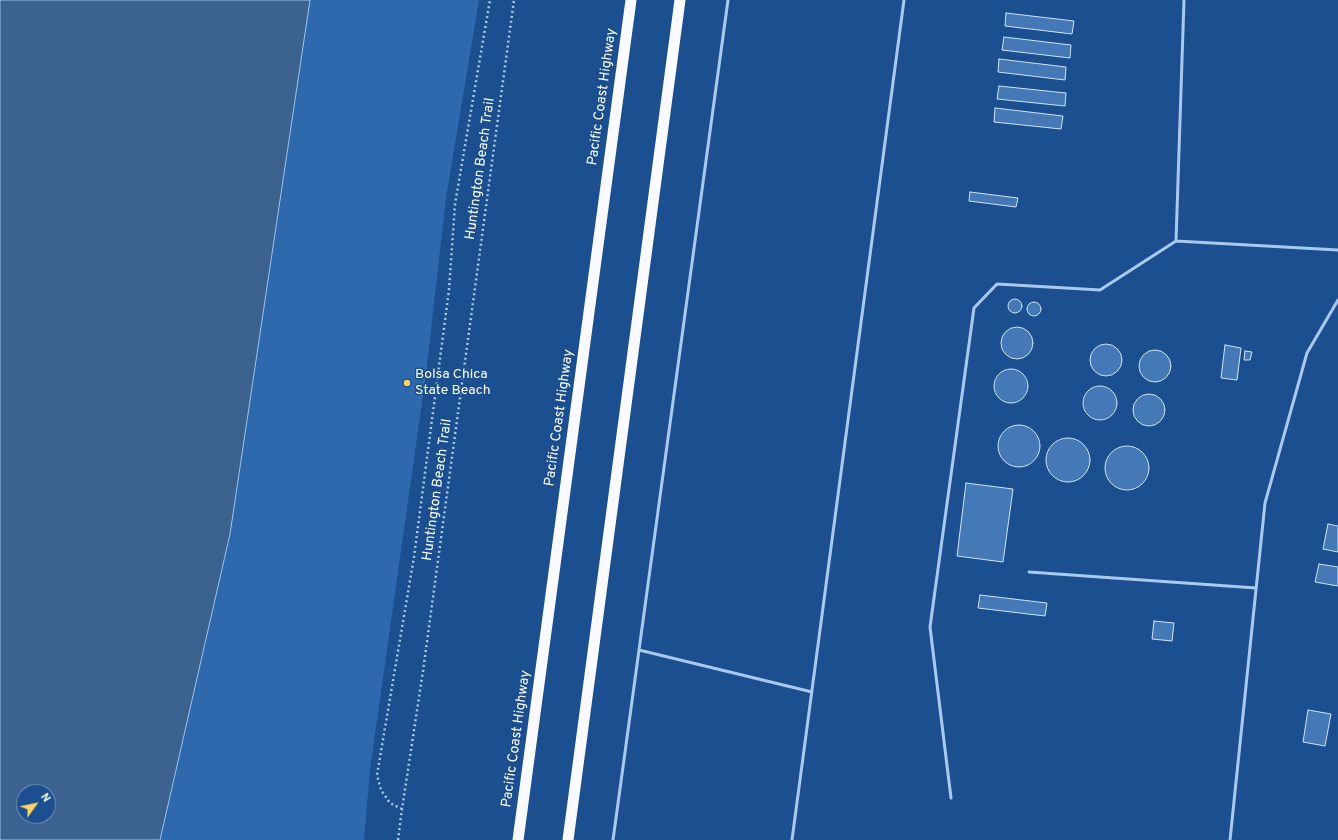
<!DOCTYPE html>
<style>
body{margin:0}
#map{position:relative;width:1338px;height:840px;overflow:hidden;background:#1b4f8f;font-family:Overpass,sans-serif}
canvas{display:block}
.north{position:absolute;left:16px;top:784px;width:40px;height:40px;box-sizing:border-box;background:#1b4f8f;border:1px solid #7695bc;border-radius:50%;rotate:57deg;font-size:11px;font-weight:700;line-height:16px;text-align:center;color:#fff}
.north::after{content:'';display:block;margin:auto;width:14px;height:18px;background:#ffd166;clip-path:polygon(50% 0,100% 100%,50% 72%,0 100%)}
</style>
<div id="map">
<canvas width="1338" height="840"></canvas>
<div class="north">N</div>
</div>
<script>
const c = document.querySelector('canvas').getContext('2d');
c.lineJoin = 'round';
function fillPath(path, color) {
  c.fillStyle = color;
  c.fill(path, 'evenodd');
}
function toPath(rows) {
  const path = new Path2D();
  for (const r of rows) {
    if (r.length === 3) {
      path.moveTo(r[0] + r[2], r[1]);
      path.arc(r[0], r[1], r[2], 0, 2 * Math.PI);
      continue;
    }
    path.moveTo(r[0], r[1]);
    for (let i = 2; i < r.length; i += 2) path.lineTo(r[i], r[i + 1]);
  }
  return path;
}
function trace(path, color, width, dash) {
  c.strokeStyle = color;
  c.lineWidth = width;
  c.lineCap = dash ? 'butt' : 'round';
  c.setLineDash(dash || []);
  c.stroke(path);
}
function drawText(font, color, halo, rows, align = 'center') {
  c.font = font + ' Overpass,sans-serif';
  c.lineWidth = 3;
  c.setLineDash([]);
  c.textBaseline = 'middle';
  c.strokeStyle = halo;
  c.fillStyle = color;
  for (const [text, x, y, turn = 0] of rows) {
    c.save();
    c.translate(x, y);
    c.rotate((+turn || 0) * Math.PI / 180);
    c.textAlign = isNaN(turn) ? turn : align;
    if (halo) c.strokeText(text, 0, 0);
    c.fillText(text, 0, 0);
    c.restore();
  }
}
fillPath(toPath([
 [288,0,479,0,446,198,426,374,370,770,364,840,126,840]
]), '#2e69ad');
const water = toPath([
 [0,0,310,0,230,534,160,840,0,840,0,0],
 [24,792,48,792,48,816,24,816,24,792]
]);
fillPath(water, '#3c6290');
trace(water, '#9cc4f0', 1);
const building = toPath([
 [1006,13,1074,21,1072,34,1005,26,1006,13],
 [1004,37,1071,45,1070,58,1002,50,1004,37],
 [999,59,1066,67,1065,80,998,72,999,59],
 [999,86,1066,93,1065,106,997,99,999,86],
 [995,108,1063,116,1061,129,994,122,995,108],
 [970,192,1018,198,1016,207,969,201,970,192],
 [1015,306,7],
 [1034,309,7],
 [1017,343,16],
 [1106,360,16],
 [1225,345,1241,348,1237,380,1221,378,1225,345],
 [1155,366,16],
 [1245,351,1252,352,1250,360,1244,360,1245,351],
 [1011,386,17],
 [1100,403,17],
 [1149,410,16],
 [1019,446,21],
 [1068,460,22],
 [1127,468,22],
 [966,483,1013,489,1003,562,957,556,966,483],
 [1328,524,1338,526,1338,552,1323,549,1328,524],
 [1319,564,1338,567,1338,586,1315,582,1319,564],
 [980,595,1047,603,1045,616,978,608,980,595],
 [1154,621,1174,623,1172,641,1152,639,1154,621],
 [1308,710,1331,714,1325,746,1303,742,1308,710]
]);
fillPath(building, '#4478b7');
trace(building, '#cfe3fa', 1);
trace(toPath([
 [402,809,390,803,381,790,377,775,414,557,449,290,455,204,490,0],
 [398,840,402,809,423,671,514,0]
]), '#a9c9ee', 2.5, [2, 3]);
trace(toPath([
 [1184,0,1176,241,1338,250],
 [1029,572,1256,588],
 [639,650,812,692],
 [951,798,930,627,974,308,997,284,1100,290,1176,241],
 [613,840,728,0],
 [792,840,904,0],
 [1230,840,1265,503,1307,353,1338,300]
]), '#a9c9ee', 3);
trace(toPath([
 [518,840,631,0],
 [568,840,680,0]
]), '#f8faff', 11);
for (const [x, y, r, color] of [
 [407,383,4,"#ffd166"]
]) {
  const dot = new Path2D();
  dot.arc(x, y, r, 0, 2 * Math.PI);
  c.fillStyle = color;
  c.fill(dot);
  trace(dot, '#1b4f8f', 1.5);
}
drawText('14px', '#fff', '#1b4f8f', [
 ["Pacific Coast Highway",603,97,-82],
 ["Huntington Beach Trail",481,169,-82],
 ["Pacific Coast Highway",560,418,-82],
 ["Huntington Beach Trail",438,490,-82],
 ["Pacific Coast Highway",517,739,-82]
]);
drawText('14px', '#fff', '#1b4f8f', [
 ["Bolsa Chica",415,375],
 ["State Beach",415,391]
], 'left');
</script>
